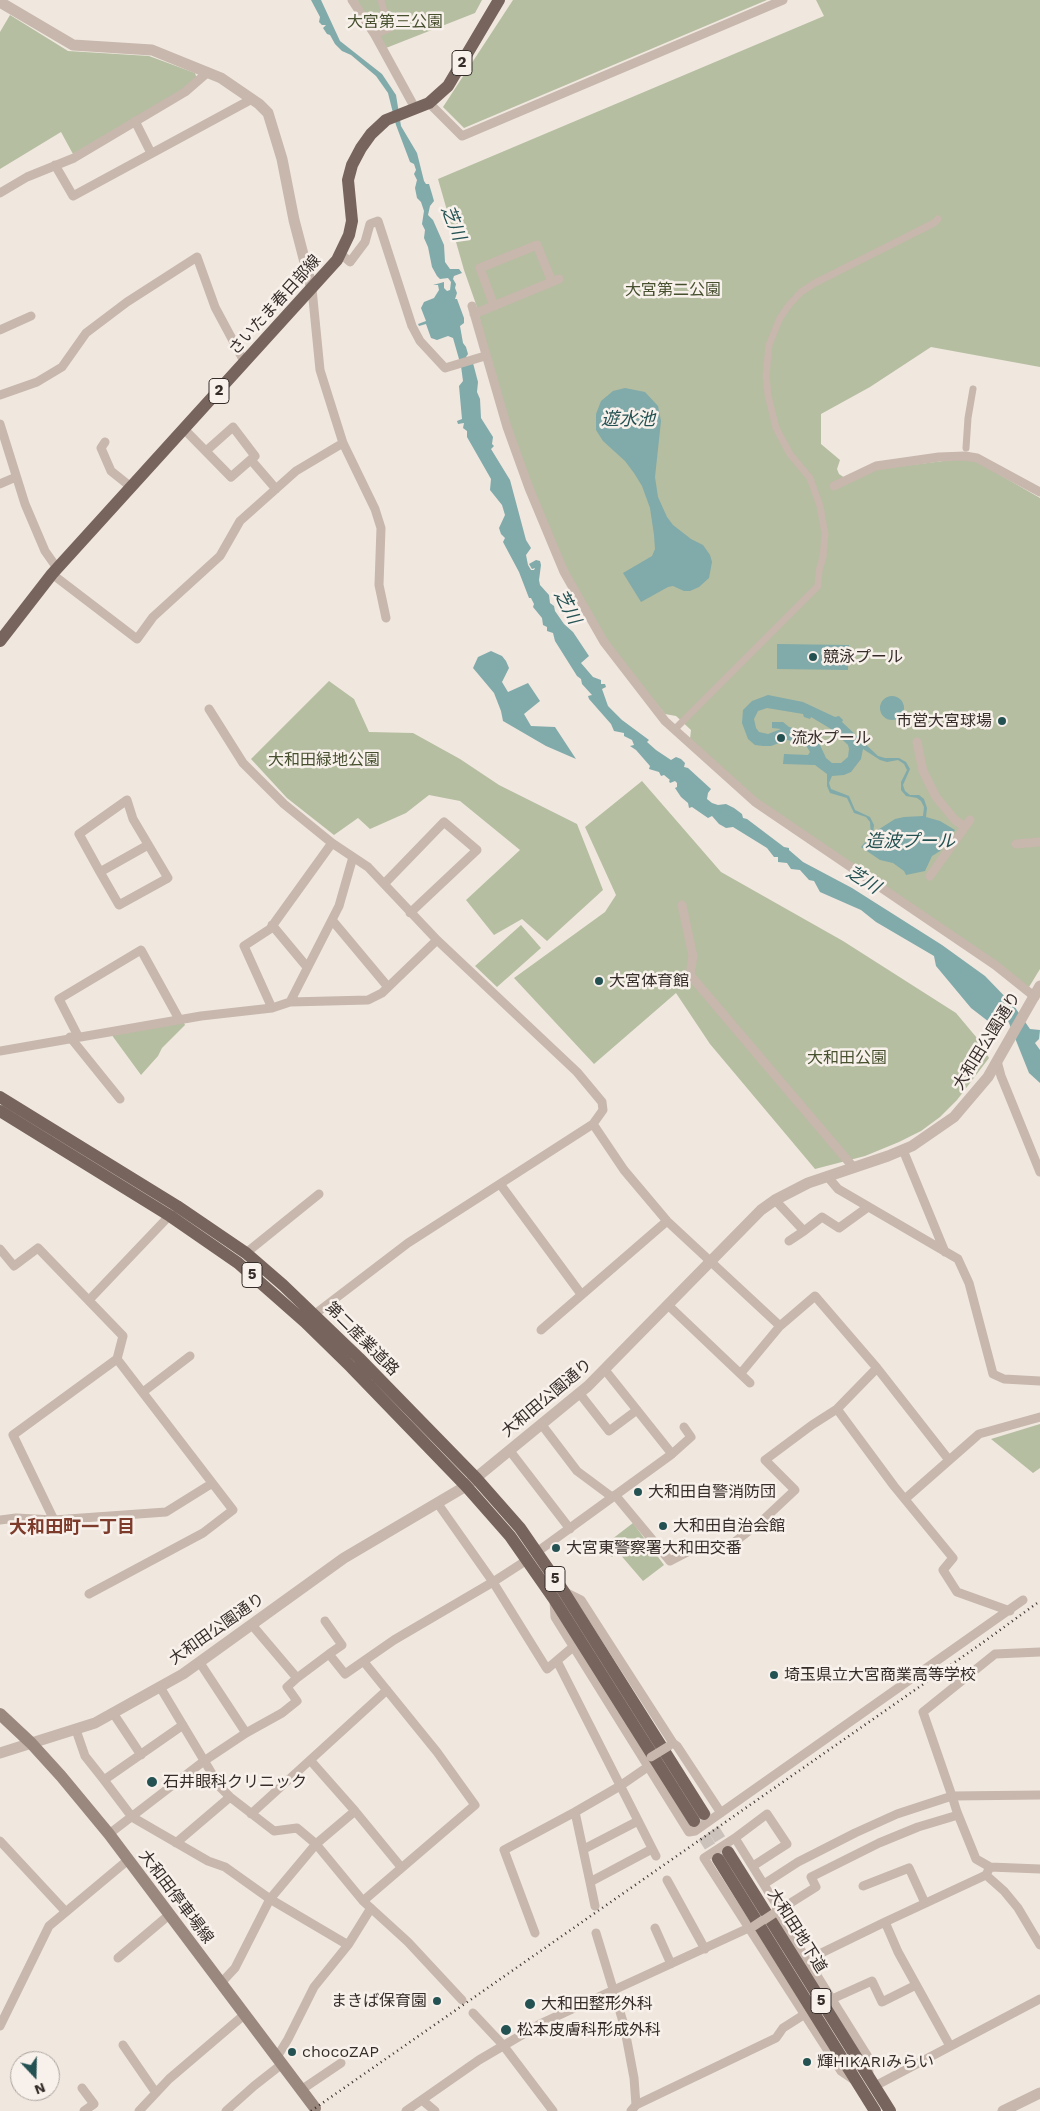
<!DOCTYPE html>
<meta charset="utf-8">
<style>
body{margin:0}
#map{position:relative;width:1040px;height:2111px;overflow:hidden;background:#f0e7df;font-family:"Work Sans",sans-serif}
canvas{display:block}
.north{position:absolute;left:10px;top:2051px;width:50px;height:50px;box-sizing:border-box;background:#f8f1eb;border:1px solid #aaa39e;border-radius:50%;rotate:159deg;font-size:14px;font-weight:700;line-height:20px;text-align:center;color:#362d2a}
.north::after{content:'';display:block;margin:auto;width:18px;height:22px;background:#245253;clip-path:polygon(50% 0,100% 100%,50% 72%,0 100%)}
</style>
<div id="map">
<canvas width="1040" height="2111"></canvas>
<div class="north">N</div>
</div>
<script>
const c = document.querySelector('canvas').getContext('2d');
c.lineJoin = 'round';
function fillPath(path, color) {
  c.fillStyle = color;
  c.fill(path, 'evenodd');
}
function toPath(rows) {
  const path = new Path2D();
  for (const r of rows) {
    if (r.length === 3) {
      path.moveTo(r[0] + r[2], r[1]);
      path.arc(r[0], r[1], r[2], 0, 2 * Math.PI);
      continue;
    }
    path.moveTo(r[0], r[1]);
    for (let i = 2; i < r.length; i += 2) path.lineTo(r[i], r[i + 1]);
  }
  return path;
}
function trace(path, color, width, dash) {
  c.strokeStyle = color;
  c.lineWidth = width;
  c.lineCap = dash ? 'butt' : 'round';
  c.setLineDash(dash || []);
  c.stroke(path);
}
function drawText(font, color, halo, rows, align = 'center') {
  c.font = font + ' "Work Sans","Noto Sans JP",sans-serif';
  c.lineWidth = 5;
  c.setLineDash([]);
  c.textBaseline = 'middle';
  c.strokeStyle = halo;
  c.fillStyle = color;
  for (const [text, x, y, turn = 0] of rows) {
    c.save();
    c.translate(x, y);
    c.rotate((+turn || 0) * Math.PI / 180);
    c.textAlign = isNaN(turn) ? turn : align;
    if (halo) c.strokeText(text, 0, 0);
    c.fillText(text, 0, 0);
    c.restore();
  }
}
fillPath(toPath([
 [357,0,482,0,475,13,386,48],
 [513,0,767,0,464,128,443,107],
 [816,0,1040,0,1040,367,931,347,870,387,821,414,821,444,840,460,837,469,839,474,845,478,879,469,959,459,974,460,1040,498,1040,969,1029,987,757,799,690,739,691,730,676,716,665,714,602,636,555,546,496,391,478,310,464,270,438,179,824,16],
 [10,15,68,51,149,56,195,73,197,79,185,88,73,154,61,132,0,169,0,32],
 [329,681,354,699,369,732,413,733,460,759,499,785,577,824,603,890,547,941,522,919,494,935,466,900,520,850,460,801,429,795,406,813,370,829,358,818,334,835,287,798,251,759],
 [642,781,721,872,843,941,956,1013,982,1044,989,1058,957,1100,940,1117,921,1131,899,1142,865,1156,815,1169,710,1044,676,993,594,1064,514,978,605,912,616,895,585,827],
 [521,925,541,948,497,987,475,966],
 [183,1021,185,1025,162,1048,158,1056,141,1075,111,1034],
 [1040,1424,1040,1468,1033,1473,991,1439],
 [633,1523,664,1565,643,1581,618,1552,612,1557,603,1546]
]), '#b5bea0');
fillPath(toPath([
 [311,0,321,0,340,41,382,74,396,95,401,126,417,153,424,181,426,184,429,184,432,194,434,201,430,206,428,215,433,220,444,245,445,262,450,269,459,269,462,273,454,276,453,279,456,284,455,288,457,293,455,299,457,299,464,318,464,323,460,326,463,343,466,347,468,354,466,357,470,359,473,363,478,382,477,392,480,399,481,418,493,437,492,444,494,446,491,449,510,480,526,540,531,548,526,555,528,565,531,570,534,570,535,568,532,569,529,564,536,560,540,561,541,565,539,580,540,585,549,595,550,603,554,606,555,611,564,624,573,632,589,656,581,663,593,677,601,680,601,684,605,684,606,687,602,689,608,706,622,720,649,740,647,742,656,750,671,760,676,757,681,759,685,763,684,767,688,768,711,789,708,793,707,799,712,803,718,805,726,804,734,808,742,814,743,818,747,819,784,847,789,848,789,850,803,862,852,888,942,945,985,976,1014,1006,1030,1029,1040,1030,1039,1039,1035,1043,1040,1050,1040,1083,1029,1073,1007,1018,993,1025,971,1008,936,966,934,956,876,922,861,910,820,892,814,881,809,880,800,870,791,869,787,863,778,862,778,857,774,857,767,848,733,827,726,828,719,824,712,816,708,818,692,807,689,808,688,803,681,797,675,788,677,787,677,783,675,781,670,783,669,781,670,780,664,775,661,776,659,772,649,769,650,766,636,750,630,746,634,745,632,740,624,736,624,733,614,731,611,724,589,699,588,696,592,695,582,684,581,679,577,676,555,641,553,633,547,631,547,627,543,625,542,618,533,607,534,604,531,598,529,598,519,572,503,542,505,538,501,534,499,528,505,515,502,505,490,490,491,479,467,437,467,431,463,428,464,423,458,424,457,421,462,419,459,386,463,381,461,366,453,338,448,336,437,340,431,338,426,324,419,326,418,324,426,321,421,308,424,302,434,298,439,290,438,285,433,285,444,282,444,288,447,291,450,290,451,282,448,278,440,279,437,276,432,267,428,247,424,238,425,230,422,224,424,211,421,202,417,198,415,188,417,180,414,174,416,170,414,164,410,162,396,125,388,93,376,76,351,55,342,51,335,44,330,35,327,34,323,28,326,25,322,25,319,22,320,17],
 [625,388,645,392,658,406,661,421,655,477,658,497,667,517,673,525,691,539,703,545,710,555,712,562,709,578,699,587,690,591,684,591,673,586,668,587,641,602,623,573,652,556,655,549,654,535,650,508,642,486,634,473,625,461,603,441,596,430,596,414,601,401,613,391],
 [777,644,849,645,848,670,777,669],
 [491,651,502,656,506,661,509,668,502,682,508,692,528,683,540,701,524,714,531,726,555,727,576,759,546,746,503,721,501,711,494,693,473,668,478,657],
 [768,695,803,702,835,717,839,716,843,720,842,722,878,756,885,758,899,758,906,762,910,769,903,785,905,791,910,795,919,795,924,799,927,808,926,817,940,821,955,830,940,851,932,856,925,871,906,875,904,871,893,863,880,860,861,847,871,835,870,822,866,817,854,813,847,798,830,793,827,786,827,774,815,765,783,764,784,754,808,755,810,752,807,747,794,741,787,740,771,746,763,746,755,745,748,739,742,723,743,710,752,701],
 [767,708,803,714,804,717,810,719,811,717,831,729,848,745,849,749,848,757,841,763,832,763,826,758,820,745,815,737,807,732,789,727,783,722,772,722,772,728,781,729,768,734,759,732,756,728,754,719,758,711],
 [863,749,880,760,887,762,898,760,904,764,907,770,901,782,901,790,906,796,917,798,921,801,924,807,923,816,904,817,895,819,873,833,874,825,870,817,855,810,849,796,831,789,829,783,832,776,844,775,851,772,861,759],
 [892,708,12]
]), '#81aaaa');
trace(toPath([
 [704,1814,728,1852],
 [694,1821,718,1859]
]), '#cbc2bb', 12, [12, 6]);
trace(toPath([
 [375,35,389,29,381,0],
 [966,448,968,418,973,389],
 [675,729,818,586,819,571,823,557,825,534,820,506,810,478,790,454,776,428,768,395,766,376,769,345,780,318,789,305,801,292,815,283,934,223,938,219]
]), '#c7b7ac', 7);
trace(toPath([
 [352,0,375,35,415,108],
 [429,103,462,136,783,0],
 [135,121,151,153],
 [55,165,73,196,252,99],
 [0,193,27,177,74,158,185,92,208,72],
 [341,254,350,262,365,242,370,224,378,221,412,326,420,341,445,368,485,356],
 [312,289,320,370,343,443,375,509,381,528,379,585,386,618],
 [472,306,507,427,529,488,564,572,604,642,665,721,755,802,995,965,1035,997],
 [494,306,480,268,537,245,552,282],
 [474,314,559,279],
 [0,330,31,316],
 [0,395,37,382,62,367,86,333,127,302,197,257,215,307,245,363],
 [0,424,25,504,45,551,57,568],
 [184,429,231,477,255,456,233,427,206,451],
 [105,442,101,448,111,471,131,487],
 [251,460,276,489],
 [0,484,16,477],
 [834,486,876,466,939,457,965,456,977,458,1040,492],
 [52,574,137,639,153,617,220,556,240,521,296,471,343,443],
 [209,709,243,763,284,804,332,843,368,867,437,940,577,1072,602,1102,603,1110,593,1124,408,1243,315,1314],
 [917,742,923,771,936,797,955,820,965,827],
 [1016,844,1040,842],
 [100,872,79,834,127,800,133,819,168,878,119,905,100,872,148,845],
 [930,876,970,820],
 [384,884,444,822,477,850,410,913],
 [682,905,693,956,690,975,854,1168],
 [332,920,388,987],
 [272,925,307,967],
 [290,1002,339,906,353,857],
 [272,1008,244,946,270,929,332,843],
 [78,1036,59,999,141,950,179,1019],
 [70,1037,120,1099],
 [0,1051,201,1016,272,1008,290,1002,368,1000,382,993,437,940],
 [997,1061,1001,1076,1040,1172],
 [593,1124,624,1170,667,1221,780,1326,815,1296,877,1368,949,1460],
 [903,1150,945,1252],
 [827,1176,838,1189,958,1259,969,1283,993,1374,1004,1379,1040,1381],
 [500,1184,581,1294],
 [775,1200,804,1231,822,1217,839,1228,868,1207],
 [789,1241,804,1231],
 [0,1249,14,1266,38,1248,123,1336,117,1359,13,1435,54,1520],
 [246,1253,319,1194],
 [90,1299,172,1213],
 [668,1305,750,1383],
 [541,1330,667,1221],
 [605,1370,672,1454],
 [741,1373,780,1326],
 [143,1392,190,1356],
 [580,1394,609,1431,637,1410],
 [837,1409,894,1486,953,1558,943,1570,957,1592,1010,1611],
 [542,1425,577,1471,612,1497],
 [510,1451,570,1529],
 [615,1495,670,1561,693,1549,723,1551,763,1520,795,1490,765,1460,812,1425,837,1409,877,1368],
 [905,1499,979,1434,1040,1417],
 [438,1504,493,1582,547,1669,573,1647],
 [0,1520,16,1518,54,1520,166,1512,211,1484],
 [537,1552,672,1454,691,1437,684,1427],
 [565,1592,581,1600,673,1743,677,1746,721,1813],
 [89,1594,203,1533,233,1510,117,1359],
 [554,1601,555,1617,689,1832,695,1831,1023,1600],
 [325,1621,342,1645,329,1654],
 [557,1661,656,1856],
 [200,1663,246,1733],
 [297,1678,329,1654,345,1674,394,1640,493,1582,527,1560],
 [160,1687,220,1787,230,1797,274,1831,297,1828,316,1844,363,1901,408,1942,462,2000],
 [113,1713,141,1755],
 [183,1725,104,1780,132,1817,208,1861,225,1867,270,1899,348,1945],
 [76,1730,85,1756,104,1780],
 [310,1760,355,1811,401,1867],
 [1040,1795,952,1796,957,1812,976,1859,990,1867,1040,1869],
 [575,1812,590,1882,652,1849],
 [251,1814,387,1690],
 [109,1834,204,1761,246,1733,282,1713,297,1701,287,1687,297,1678,252,1625],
 [735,1838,767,1814,787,1844,753,1866],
 [0,1841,66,1912],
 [176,1843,230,1797],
 [584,1849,638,1821],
 [986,1875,1004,1891,1018,1908,1040,1945],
 [667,1880,705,1949],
 [590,1882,595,1906],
 [764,1884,798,1862,855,1833,897,1814,952,1796,923,1712,995,1654,1040,1652],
 [863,1886,909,1868,925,1903],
 [363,1901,475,1805,437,1752,364,1662],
 [773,1914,816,1887,811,1877,879,1843,918,1827,958,1815],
 [655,1928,671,1964],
 [535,1933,504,1850,575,1812,620,1786,649,1766],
 [596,1933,624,2025,634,2078,636,2105,631,2111],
 [118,1958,169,1915],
 [807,1960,885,1922],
 [221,1983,235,1968,270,1899,316,1844,355,1811],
 [832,1999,872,1981,882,2002,916,1985],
 [473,2013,503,2045,553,2111],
 [0,2026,49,1926,128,1860],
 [123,2045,156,2093],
 [950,2046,898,1952,885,1922,986,1875,990,1867],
 [277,2057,288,2039,314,1987,348,1945,371,1908],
 [854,2080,841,2071,704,1858,735,1838,776,1904,777,1912,868,2057,869,2075],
 [875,2086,1040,1999],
 [82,2088,94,2104,84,2111],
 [301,2090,341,2063],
 [422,2100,435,2111],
 [636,2105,776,2038,783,2028,805,2014],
 [139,2111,169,2079,244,2015],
 [226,2111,254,2086,282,2064],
 [406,2111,479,2060,542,2023,753,1926]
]), '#c7b7ac', 9);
trace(toPath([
 [0,2,73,45,152,50,221,78,259,104,268,113,282,159,294,220,312,289],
 [0,1753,95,1723,183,1674,344,1558,466,1486,588,1386,761,1210,775,1200,808,1183,888,1156,912,1146,954,1117,988,1077,1040,986],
 [1003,2111,1040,2093]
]), '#c7b7ac', 11);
trace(toPath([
 [0,1714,31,1743,61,1776,109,1834,315,2108]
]), '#9a877d', 12);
trace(toPath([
 [0,641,52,574,337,260,349,235,352,221,348,180,352,165,361,148,371,134,386,120,429,103,448,86,499,0],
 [0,1097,177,1206,246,1253,283,1285,359,1358,476,1478,520,1528,564,1592,704,1814],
 [0,1111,170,1216,238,1263,305,1322,351,1367,466,1486,510,1536,554,1599,694,1821],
 [728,1852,890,2111],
 [718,1859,875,2111]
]), '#76645d', 12);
trace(toPath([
 [311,2111,978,1646,1040,1601]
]), '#362d2a', 2.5, [1, 4]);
trace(toPath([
 [651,1757,669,1746],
 [764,1920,773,1914],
 [754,1926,763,1920]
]), '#c7b7ac', 9);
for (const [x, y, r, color] of [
 [813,657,5,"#245253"],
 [1002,721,5,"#245253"],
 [781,738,5,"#245253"],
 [599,981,5,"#245253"],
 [638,1492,5,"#245253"],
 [663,1526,5,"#245253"],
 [556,1548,5,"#245253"],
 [774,1675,5,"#245253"],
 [152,1782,6,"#245253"],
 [437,2001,5,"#245253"],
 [530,2004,6,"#245253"],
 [506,2030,6,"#245253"],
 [292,2052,5,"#245253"],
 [807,2062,5,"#245253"]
]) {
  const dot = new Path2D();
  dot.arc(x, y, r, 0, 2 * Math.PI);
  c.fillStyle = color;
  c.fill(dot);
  trace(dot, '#f8f1eb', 2);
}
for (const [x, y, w] of [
 [462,63,20],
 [219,391,20],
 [252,1275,20],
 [555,1579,20],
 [821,2001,20]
]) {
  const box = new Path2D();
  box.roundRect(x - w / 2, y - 12.5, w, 25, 4);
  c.fillStyle = '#f8f1eb';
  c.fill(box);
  trace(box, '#362d2a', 1);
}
drawText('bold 15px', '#362d2a', null, [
 ["2",462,63],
 ["2",219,391],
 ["5",252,1275],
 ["5",555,1579],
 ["5",821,2001]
]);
drawText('16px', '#475130', '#f8f1eb', [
 ["大宮第三公園",395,22],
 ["大宮第二公園",673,290],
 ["大和田緑地公園",324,760],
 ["大和田公園",847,1058]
]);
drawText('16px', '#362d2a', '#f8f1eb', [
 ["さいたま春日部線",275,305,-48],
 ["大和田公園通り",987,1041,-58],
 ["第二産業道路",362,1339,45],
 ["大和田公園通り",547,1398,-40],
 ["大和田公園通り",217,1629,-35],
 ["大和田停車場線",176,1897,53],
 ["大和田地下道",797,1931,58]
]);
drawText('16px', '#362d2a', '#f8f1eb', [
 ["競泳プール",823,657],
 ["市営大宮球場",992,721,"right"],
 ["流水プール",791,738],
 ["大宮体育館",609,981],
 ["大和田自警消防団",648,1492],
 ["大和田自治会館",673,1526],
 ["大宮東警察署大和田交番",566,1548],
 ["埼玉県立大宮商業高等学校",784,1675],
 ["石井眼科クリニック",163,1782],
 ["まきば保育園",427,2001,"right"],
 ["大和田整形外科",541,2004],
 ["松本皮膚科形成外科",517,2030],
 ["chocoZAP",302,2052],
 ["輝HIKARIみらい",817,2062]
], 'left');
drawText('italic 18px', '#245253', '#f8f1eb', [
 ["芝川",453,223,68],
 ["遊水池",628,420],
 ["芝川",567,607,62],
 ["造波プール",910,842],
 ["芝川",863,880,32]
]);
drawText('bold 18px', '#7c3b2b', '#f8f1eb', [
 ["大和田町一丁目",72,1528]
]);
</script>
